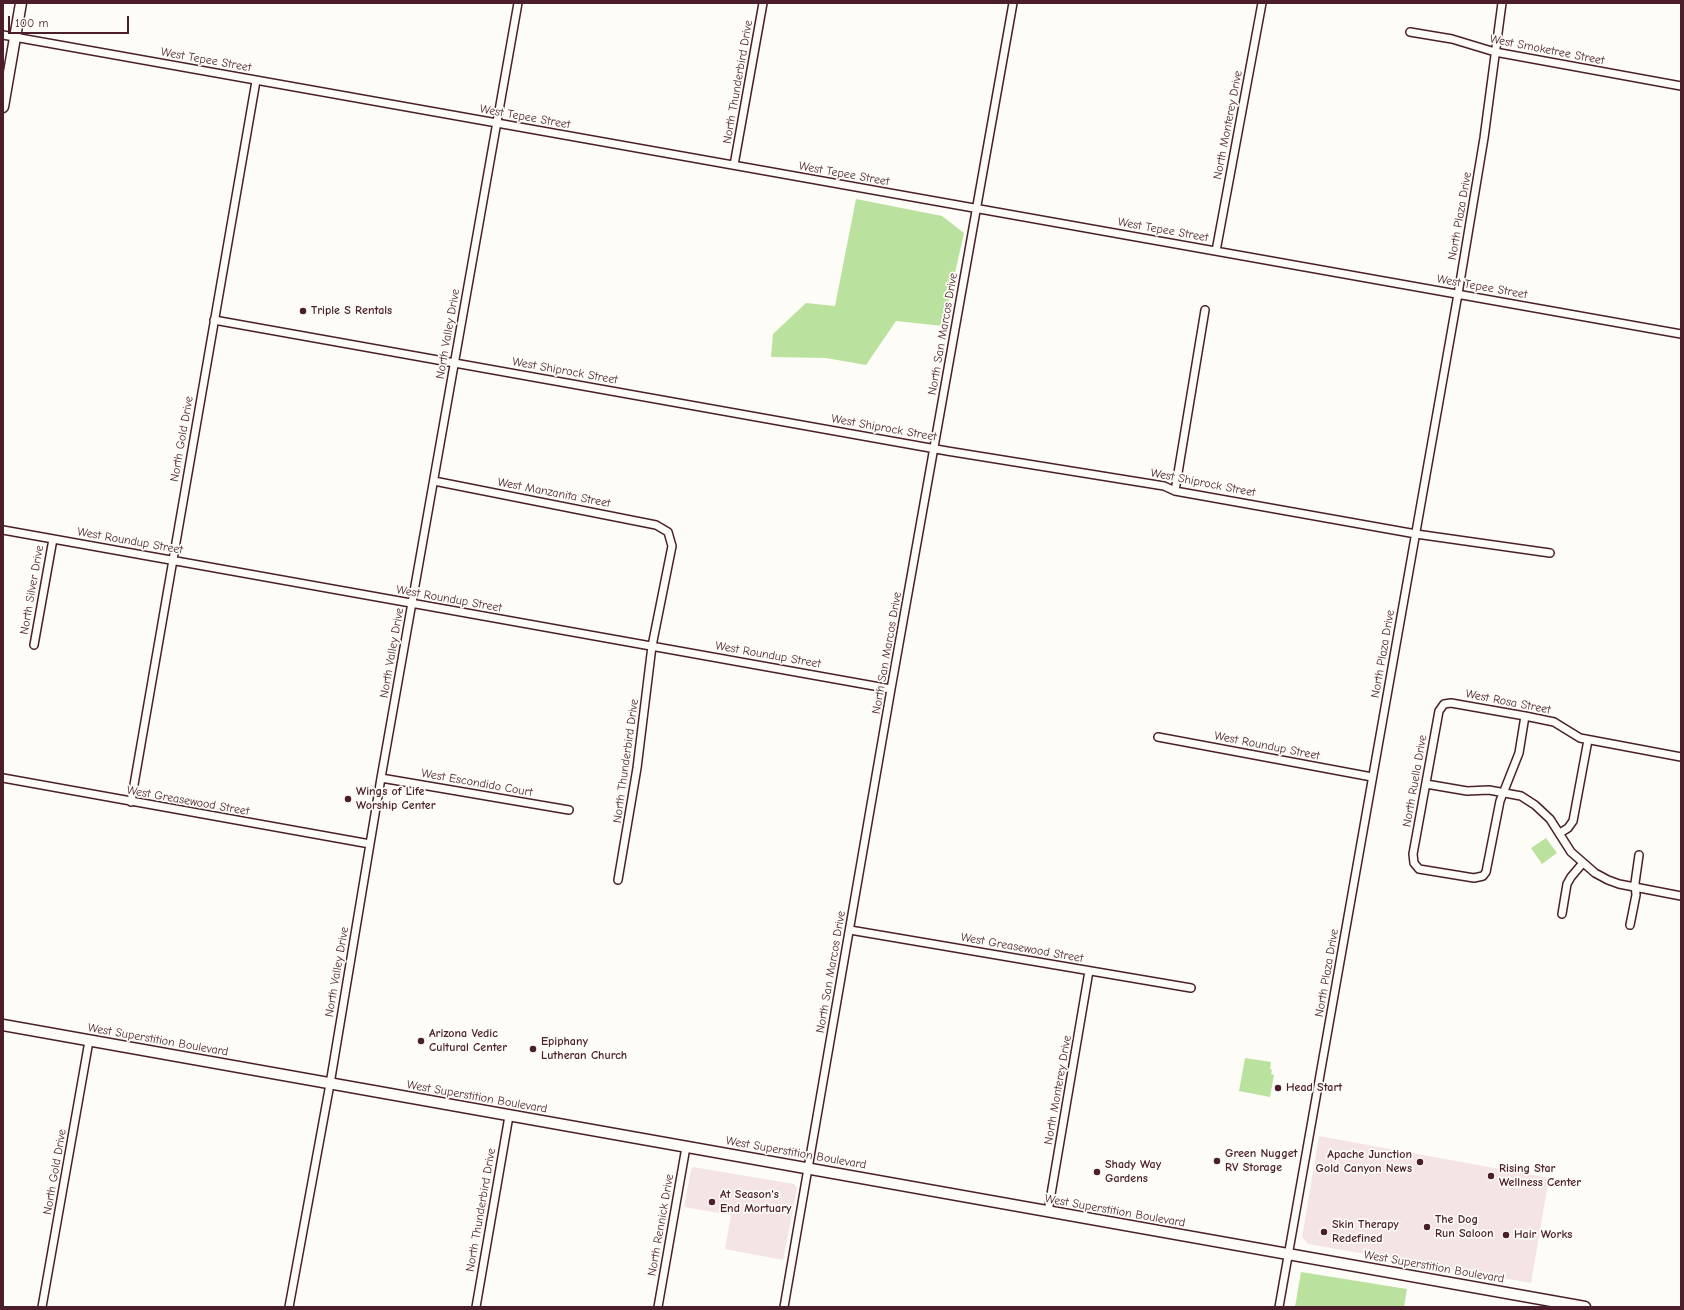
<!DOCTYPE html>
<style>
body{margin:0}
#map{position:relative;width:1684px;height:1310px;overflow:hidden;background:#fdfcf7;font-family:"Comic Neue",sans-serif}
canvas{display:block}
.frame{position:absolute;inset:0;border:4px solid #4a1f2b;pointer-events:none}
.scale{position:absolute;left:8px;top:16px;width:121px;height:18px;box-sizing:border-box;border:2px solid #4a1f2b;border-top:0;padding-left:5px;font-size:12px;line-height:14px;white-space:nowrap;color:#4a1f2b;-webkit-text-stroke:3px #fdfcf7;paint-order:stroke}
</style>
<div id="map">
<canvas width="1684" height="1310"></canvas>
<div class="frame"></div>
<div class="scale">100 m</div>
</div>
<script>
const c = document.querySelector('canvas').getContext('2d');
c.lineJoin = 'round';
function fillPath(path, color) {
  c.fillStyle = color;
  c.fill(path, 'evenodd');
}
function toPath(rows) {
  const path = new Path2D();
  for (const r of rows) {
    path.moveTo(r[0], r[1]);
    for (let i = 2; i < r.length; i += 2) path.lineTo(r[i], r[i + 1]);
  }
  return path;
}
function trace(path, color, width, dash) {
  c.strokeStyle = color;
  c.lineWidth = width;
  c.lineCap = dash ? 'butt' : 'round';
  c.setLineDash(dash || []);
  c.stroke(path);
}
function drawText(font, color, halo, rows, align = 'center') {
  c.font = font + ' "Comic Neue",sans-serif';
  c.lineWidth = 3.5;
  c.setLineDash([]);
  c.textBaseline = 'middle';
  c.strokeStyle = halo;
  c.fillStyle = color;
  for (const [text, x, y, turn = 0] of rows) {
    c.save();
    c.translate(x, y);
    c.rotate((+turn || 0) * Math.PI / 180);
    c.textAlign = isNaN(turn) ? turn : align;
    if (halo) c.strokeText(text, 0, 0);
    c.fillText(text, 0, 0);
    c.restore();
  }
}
fillPath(toPath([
 [1319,1136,1549,1178,1531,1283,1308,1244,1302,1237],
 [693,1167,794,1184,797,1188,783,1260,725,1249,731,1215,684,1207,691,1170]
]), '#f5e4e6');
fillPath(toPath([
 [856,199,942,216,964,233,943,326,896,321,866,365,826,358,771,357,773,334,806,303,835,306],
 [1546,838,1557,853,1542,864,1531,848],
 [1245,1058,1271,1062,1270,1069,1272,1070,1271,1074,1274,1075,1270,1097,1239,1091],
 [1301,1272,1407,1289,1404,1307,1295,1307]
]), '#bae29e');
const street = toPath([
 [1410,32,1452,39,1495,52,1681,86],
 [3,35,1681,334],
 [734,165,763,3],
 [1216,251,1262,3],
 [214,320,947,451,1164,486,1175,491,1416,534,1550,553],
 [434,481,656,525,668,532,672,546,652,646,637,768,618,880],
 [1175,491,1205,310],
 [3,530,891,689],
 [34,645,53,539],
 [1525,716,1519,753,1500,801,1486,872,1483,876,1474,878,1419,869,1414,863,1413,854,1439,711,1444,704,1451,703,1525,716,1554,722,1580,738,1681,757],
 [1158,737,1372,777],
 [3,778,370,844],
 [381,778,569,810],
 [1426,784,1467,791,1489,790,1521,796,1535,805,1550,819,1571,852,1595,873,1608,880,1619,884,1681,896],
 [131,802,256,81],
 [1560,833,1568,828,1573,821,1588,740],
 [1562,914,1567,884,1571,877,1582,864],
 [1630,925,1636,895,1635,883,1639,855],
 [850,930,1191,988],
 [1048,1212,1089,971],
 [42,1307,89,1041],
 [289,1307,330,1084,381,778,518,3],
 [476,1307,509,1116],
 [658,1307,686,1147],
 [784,1307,891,689,1013,3],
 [1279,1307,1458,294,1484,138,1502,3]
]);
const secondary = toPath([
 [3,107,21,3],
 [3,1025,1585,1307]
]);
trace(street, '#4a1f2b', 10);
trace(secondary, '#4a1f2b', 13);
trace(street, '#fdfcf7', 7);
trace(secondary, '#fdfcf7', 10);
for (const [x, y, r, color] of [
 [303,311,4,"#4a1f2b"],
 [348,799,4,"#4a1f2b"],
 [421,1041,4,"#4a1f2b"],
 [533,1049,4,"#4a1f2b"],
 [1278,1088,4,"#4a1f2b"],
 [1217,1161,4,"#4a1f2b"],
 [1420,1162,4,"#4a1f2b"],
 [1097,1172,4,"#4a1f2b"],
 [1491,1176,4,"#4a1f2b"],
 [712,1202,4,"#4a1f2b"],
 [1427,1227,4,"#4a1f2b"],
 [1324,1232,4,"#4a1f2b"],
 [1506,1235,4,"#4a1f2b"]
]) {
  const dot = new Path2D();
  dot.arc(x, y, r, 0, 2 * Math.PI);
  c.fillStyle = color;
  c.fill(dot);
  trace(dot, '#fdfcf7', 1.5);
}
drawText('12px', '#4a1f2b', '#fdfcf7', [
 ["West Smoketree Street",1547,50,11],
 ["West Tepee Street",206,60,10],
 ["North Thunderbird Drive",738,82,-80],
 ["West Tepee Street",525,117,10],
 ["North Monterey Drive",1228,125,-79],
 ["West Tepee Street",844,174,10],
 ["North Plaza Drive",1460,216,-80],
 ["West Tepee Street",1163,230,10],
 ["West Tepee Street",1482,287,10],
 ["North Valley Drive",448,334,-80],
 ["North San Marcos Drive",943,334,-80],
 ["West Shiprock Street",565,371,10],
 ["West Shiprock Street",884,428,10],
 ["North Gold Drive",182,439,-80],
 ["West Shiprock Street",1203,483,11],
 ["West Manzanita Street",554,493,11],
 ["West Roundup Street",130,541,10],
 ["North Silver Drive",32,590,-80],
 ["West Roundup Street",449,599,10],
 ["North Valley Drive",392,653,-80],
 ["North San Marcos Drive",887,653,-80],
 ["North Plaza Drive",1383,654,-80],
 ["West Roundup Street",768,655,10],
 ["West Rosa Street",1508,702,11],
 ["West Roundup Street",1267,746,11],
 ["North Thunderbird Drive",626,761,-82],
 ["North Ruella Drive",1415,781,-80],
 ["West Escondido Court",477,783,10],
 ["West Greasewood Street",188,801,10],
 ["West Greasewood Street",1022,948,10],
 ["North Valley Drive",337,972,-80],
 ["North San Marcos Drive",831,972,-80],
 ["North Plaza Drive",1327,973,-80],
 ["West Superstition Boulevard",158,1040,10],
 ["North Monterey Drive",1058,1090,-80],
 ["West Superstition Boulevard",477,1097,10],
 ["West Superstition Boulevard",796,1153,10],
 ["North Gold Drive",55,1172,-80],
 ["North Thunderbird Drive",481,1210,-80],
 ["West Superstition Boulevard",1115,1211,10],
 ["North Rennick Drive",661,1225,-80],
 ["West Superstition Boulevard",1434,1267,10]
]);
drawText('bold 12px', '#4a1f2b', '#fdfcf7', [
 ["Triple S Rentals",311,311],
 ["Wings of Life",356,792],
 ["Worship Center",356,806],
 ["Arizona Vedic",429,1034],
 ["Cultural Center",429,1048],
 ["Epiphany",541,1042],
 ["Lutheran Church",541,1056],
 ["Head Start",1286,1088],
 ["Green Nugget",1225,1154],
 ["RV Storage",1225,1168],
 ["Apache Junction",1412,1155,"right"],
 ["Gold Canyon News",1412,1169,"right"],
 ["Shady Way",1105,1165],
 ["Gardens",1105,1179],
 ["Rising Star",1499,1169],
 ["Wellness Center",1499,1183],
 ["At Season's",720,1195],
 ["End Mortuary",720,1209],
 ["The Dog",1435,1220],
 ["Run Saloon",1435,1234],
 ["Skin Therapy",1332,1225],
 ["Redefined",1332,1239],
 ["Hair Works",1514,1235]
], 'left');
</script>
